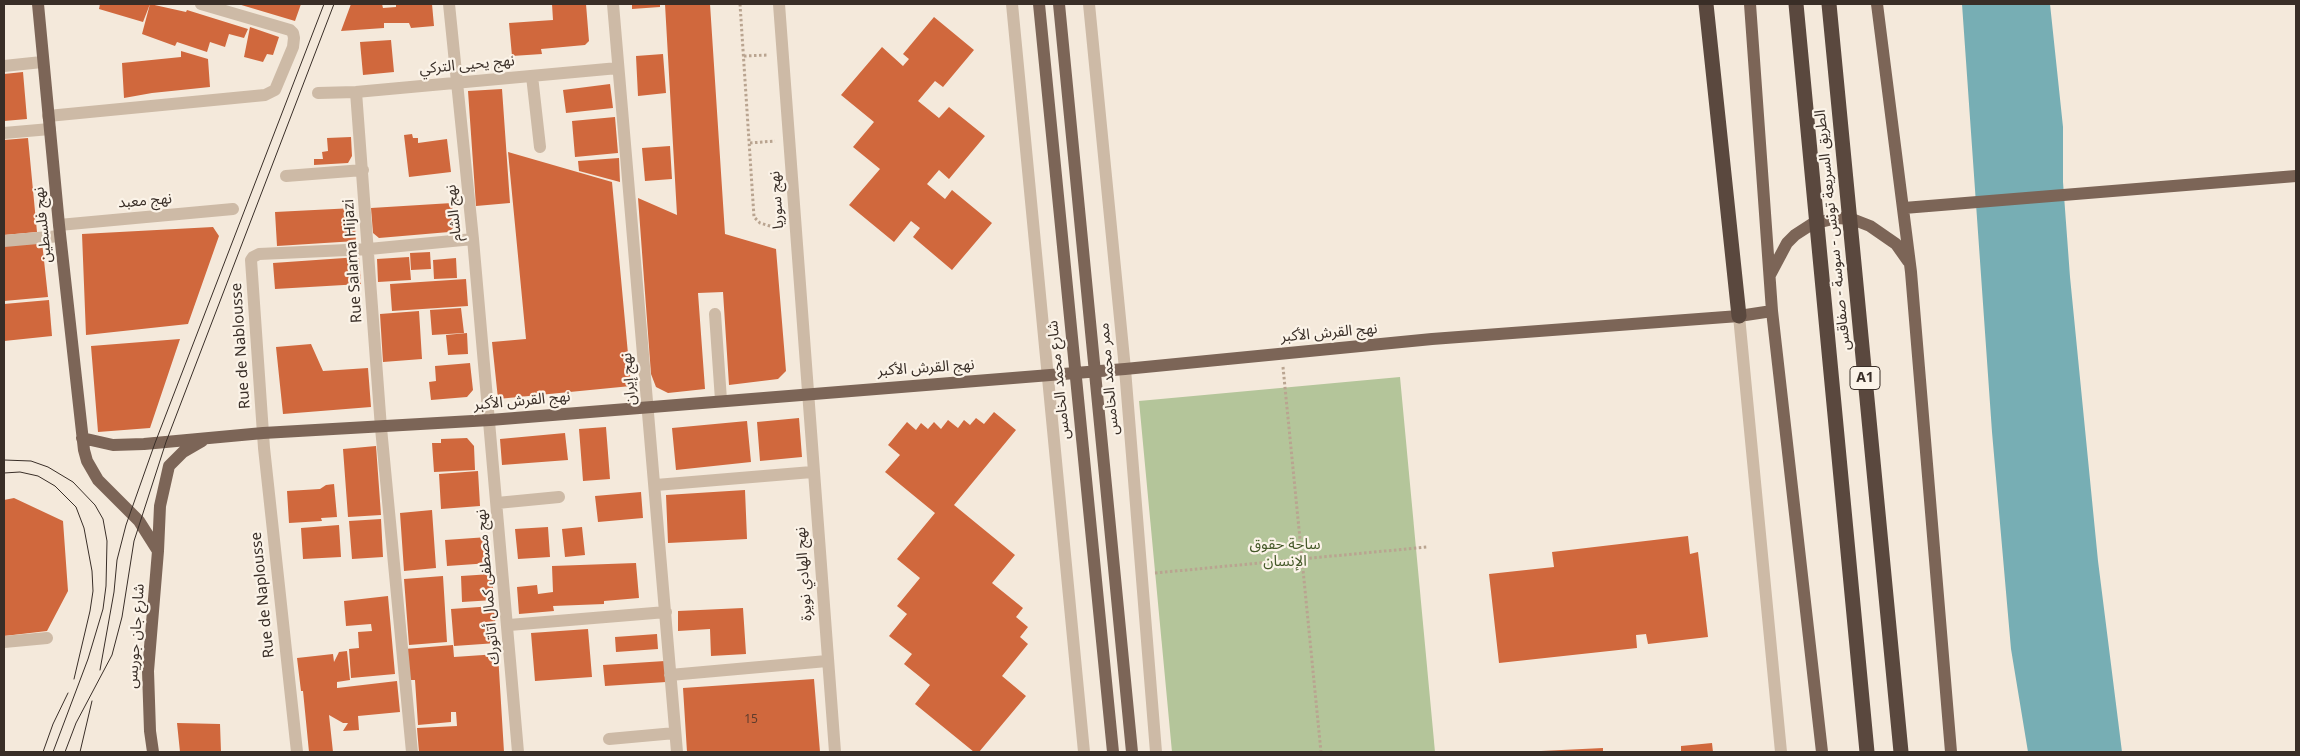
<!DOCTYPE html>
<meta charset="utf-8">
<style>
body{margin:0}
#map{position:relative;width:2300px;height:756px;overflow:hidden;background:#f4e9db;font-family:"Noto Sans",sans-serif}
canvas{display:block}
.frame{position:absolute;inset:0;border:5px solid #392e27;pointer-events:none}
</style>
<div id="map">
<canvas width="2300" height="756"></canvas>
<div class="frame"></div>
</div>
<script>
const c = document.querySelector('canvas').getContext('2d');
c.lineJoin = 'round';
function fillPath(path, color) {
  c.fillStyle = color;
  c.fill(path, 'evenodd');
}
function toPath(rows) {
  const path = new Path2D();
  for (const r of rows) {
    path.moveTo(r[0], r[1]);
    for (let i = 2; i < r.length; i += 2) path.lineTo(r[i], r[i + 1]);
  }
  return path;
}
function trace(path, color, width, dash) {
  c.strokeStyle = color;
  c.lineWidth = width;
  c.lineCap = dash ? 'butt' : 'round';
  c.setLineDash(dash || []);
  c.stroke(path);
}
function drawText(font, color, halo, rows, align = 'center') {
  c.font = font + ' "Noto Sans","Noto Sans Arabic",sans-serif';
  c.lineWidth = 4.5;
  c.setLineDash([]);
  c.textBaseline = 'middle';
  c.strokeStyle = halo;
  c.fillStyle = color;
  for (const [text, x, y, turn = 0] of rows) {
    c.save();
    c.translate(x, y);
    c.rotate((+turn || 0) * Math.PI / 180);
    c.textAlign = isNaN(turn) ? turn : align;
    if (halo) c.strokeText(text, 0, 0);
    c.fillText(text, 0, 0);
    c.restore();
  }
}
fillPath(toPath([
 [1400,377,1435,752,1172,752,1139,401]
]), '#b4c59a');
fillPath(toPath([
 [1962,4,2050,4,2063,127,2063,182,2070,277,2098,561,2122,752,2028,752,2011,649,1992,432]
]), '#77aeb4');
fillPath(toPath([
 [100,4,150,4,143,22,99,9],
 [150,4,186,12,187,10,248,29,244,38,229,34,225,47,210,42,207,52,177,42,175,46,142,34],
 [238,4,301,4,295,21],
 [351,4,382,4,383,8,396,7,396,4,432,4,434,26,411,28,409,23,384,23,384,28,341,31],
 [552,4,586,4,589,41,585,45,541,49,542,54,512,56,509,23,553,20],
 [632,4,660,4,660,7,632,9],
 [665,4,710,4,725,234,776,249,786,371,778,379,729,385,723,292,698,293,705,389,668,393,656,387,651,374,638,198,677,215],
 [934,17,974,50,943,87,935,81,918,101,939,118,949,107,985,136,949,179,939,170,927,184,945,199,952,190,992,223,952,270,913,237,920,228,911,221,894,242,849,205,880,169,853,147,874,122,841,95,882,47,903,66,909,59,903,54],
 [250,27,279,37,273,55,267,54,263,62,244,57],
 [391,40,394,72,363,75,360,42],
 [181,51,208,59,210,87,152,93,124,98,122,63,181,57],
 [663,54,666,93,638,96,636,56],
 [23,72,27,119,4,121,4,74],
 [610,84,613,108,566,113,563,90],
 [502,89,510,203,476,206,468,91],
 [615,117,618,153,575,157,572,121],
 [412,134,413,138,418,138,418,143,447,139,451,172,409,177,404,135],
 [351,137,352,156,348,163,314,165,314,159,323,159,322,152,328,151,327,138],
 [28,138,37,232,4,235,4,140],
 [670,146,672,179,645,181,642,148],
 [508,152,612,182,631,386,498,399,492,342,526,339],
 [619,158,620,182,579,171,578,161],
 [452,203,454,227,449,232,379,238,373,233,371,208],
 [354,208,356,241,277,246,275,212],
 [213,227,219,236,188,324,86,335,82,234],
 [42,242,48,297,4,301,4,245],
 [430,252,431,269,411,270,410,253],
 [359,257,361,284,275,289,273,263],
 [409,257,411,280,378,282,377,259],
 [456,258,457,278,434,279,433,260],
 [466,279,468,306,392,311,390,284],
 [49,300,52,336,4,341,4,304],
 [461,308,464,333,432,335,430,310],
 [419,311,422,359,383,362,380,314],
 [467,333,468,354,448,355,446,335],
 [180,339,150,428,98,432,91,346],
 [311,344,323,371,368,368,371,407,283,414,276,347],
 [470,363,473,390,467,397,431,400,429,382,436,381,435,366],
 [994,412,1016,430,954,505,1015,555,992,583,1023,608,1016,617,1028,627,1020,637,1028,644,1002,676,1026,696,979,752,974,752,915,704,930,685,904,664,912,654,889,636,907,614,897,606,920,578,897,559,935,513,885,472,900,455,888,445,907,422,916,430,921,423,928,429,934,422,941,429,948,420,958,428,964,420,970,425,976,418,984,424],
 [799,418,802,457,760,461,757,422],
 [747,421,751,462,676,470,672,428],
 [606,427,610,479,583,481,579,429],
 [565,433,568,460,502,465,500,439],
 [467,438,474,446,475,470,434,472,432,443,441,443,441,439],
 [376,446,381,515,348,517,343,449],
 [478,471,480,506,441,509,439,474],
 [334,484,337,517,321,518,322,521,289,523,287,491,320,489,326,485],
 [745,490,747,539,668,543,666,495],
 [641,492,643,518,598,522,595,496],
 [14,498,63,521,68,591,47,631,4,636,4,500],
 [432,510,436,568,404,571,400,513],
 [381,519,383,557,352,559,349,521],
 [339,525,341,557,303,559,301,528],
 [548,527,550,557,518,559,515,529],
 [582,527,585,555,565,557,562,529],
 [1688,536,1690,554,1698,552,1708,637,1648,644,1646,634,1636,635,1637,648,1499,663,1489,574,1554,567,1552,552],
 [488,537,490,563,447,566,445,540],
 [636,563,639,598,604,601,604,604,553,606,554,611,519,614,517,587,537,585,538,594,553,592,552,566],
 [492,574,494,600,462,602,461,576],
 [443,576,447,642,409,645,404,579],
 [388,596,395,674,351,678,349,649,359,648,358,632,372,631,371,624,346,626,344,601],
 [494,606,497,643,454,646,451,609],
 [743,608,746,654,711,656,710,629,678,631,678,611],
 [588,629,592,677,535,681,531,633],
 [657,634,658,649,616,652,615,637],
 [453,645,454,657,498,654,504,752,419,752,417,728,457,726,456,712,451,712,451,722,418,725,415,680,407,680,405,649],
 [347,651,350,680,337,682,337,688,397,681,400,712,358,716,359,730,343,731,348,723,343,723,329,715,333,752,309,752,303,691,301,691,297,658,333,654,334,662,339,652],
 [665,661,666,682,605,686,603,665],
 [814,679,820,752,687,752,683,688],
 [177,723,220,724,221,752,180,752],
 [1712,743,1713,752,1681,752,1681,746],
 [1603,748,1603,752,1541,752,1541,751]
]), '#d0683d');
trace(toPath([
 [740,4,754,217,760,223,780,229],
 [744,56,768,55],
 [750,143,775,141],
 [1283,367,1321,752],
 [1155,573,1427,547]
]), '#b9a490', 3, [2.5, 2.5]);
trace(toPath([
 [449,4,473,239,518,752],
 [613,4,677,752],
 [779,4,835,752],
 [1012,4,1084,752],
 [1089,4,1125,369,1156,752],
 [4,66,42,62],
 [532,76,540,147],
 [356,92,381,428,412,752],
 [318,93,356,92,618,68],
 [48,116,265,95,275,90,293,47,294,38,293,33,290,30,201,4],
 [4,133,50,129],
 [286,176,363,170],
 [59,225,233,209],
 [4,241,60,236],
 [715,314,721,400],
 [1739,316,1781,752],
 [656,485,812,472],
 [497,503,559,497],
 [509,625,666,612],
 [4,642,47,638],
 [670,675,827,661],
 [609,739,675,733],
 [297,752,264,448,251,260,253,257,259,254,369,249,473,239]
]), '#cdbaa6', 12);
trace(toPath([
 [38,4,59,225,84,450,87,461,98,480,139,521,158,551],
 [1039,4,1113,752],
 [1059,4,1132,752],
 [1750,4,1772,311,1822,752],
 [1877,4,1911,272,1951,752],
 [1904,208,2296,176],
 [1770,275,1787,243,1795,235,1812,224,1837,218,1852,219,1870,226,1896,244,1908,261],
 [82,438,113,445,144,444,263,433,490,420,1125,369,1432,339,1739,316,1772,311],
 [153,752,150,731,148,671,158,551,160,506,169,466,183,452,202,441]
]), '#7c6557', 12);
trace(toPath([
 [1706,4,1739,316]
]), '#5a483e', 15);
trace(toPath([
 [4,460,31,461,48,467,73,482,95,505,103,519,107,541,106,586,103,609,88,659,53,752],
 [4,473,20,472,38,476,55,486,76,507,84,528,92,571,93,591,90,611,74,679],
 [100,670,114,592,117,560,126,525,155,443,324,4],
 [43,752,53,724,68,693],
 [65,752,76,723,112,655,122,617,134,541,166,442,334,4],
 [80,752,92,701]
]), '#392e27', 1);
trace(toPath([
 [1796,4,1867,752],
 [1829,4,1901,752]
]), '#5a483e', 15);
drawText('12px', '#5f3c2c', null, [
 ["15",751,720]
]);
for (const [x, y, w] of [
 [1865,378,30]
]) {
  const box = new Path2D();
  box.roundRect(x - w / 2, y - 11.5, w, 23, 4);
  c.fillStyle = '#fbf3e8';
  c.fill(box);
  trace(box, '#392e27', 1);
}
drawText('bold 14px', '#392e27', null, [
 ["A1",1865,378]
]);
drawText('15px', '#392e27', '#fbf3e8', [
 ["نهج يحيى التركي",467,65,-5],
 ["نهج سوريا",777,200,-94],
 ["نهج معبد",145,201,-5],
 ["نهج الشام",454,213,-96],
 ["نهج فلسطين",43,225,-96],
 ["الطريق السريعة تونس - سوسة - صفاقس",1833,230,-96],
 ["Rue Salama Hijazi",353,261,-94],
 ["نهج القرش الأكبر",1329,333,-5],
 ["Rue de Nablousse",241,346,-94],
 ["نهج القرش الأكبر",926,368,-4],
 ["نهج إيران",629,379,-95],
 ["ممر محمد الخامس",1109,379,-95],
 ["شارع محمد الخامس",1059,380,-96],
 ["نهج القرش الأكبر",522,401,-5],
 ["نهج الهادي نويرة",804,574,-94],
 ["نهج مصطفى كمال أتاتورك",488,587,-95],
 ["Rue de Naplousse",263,595,-96],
 ["شارع جان جوريس",136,636,-86]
]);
drawText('15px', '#455929', '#fbf3e8', [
 ["ساحة حقوق",1285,545],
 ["الإنسان",1285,562]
]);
</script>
